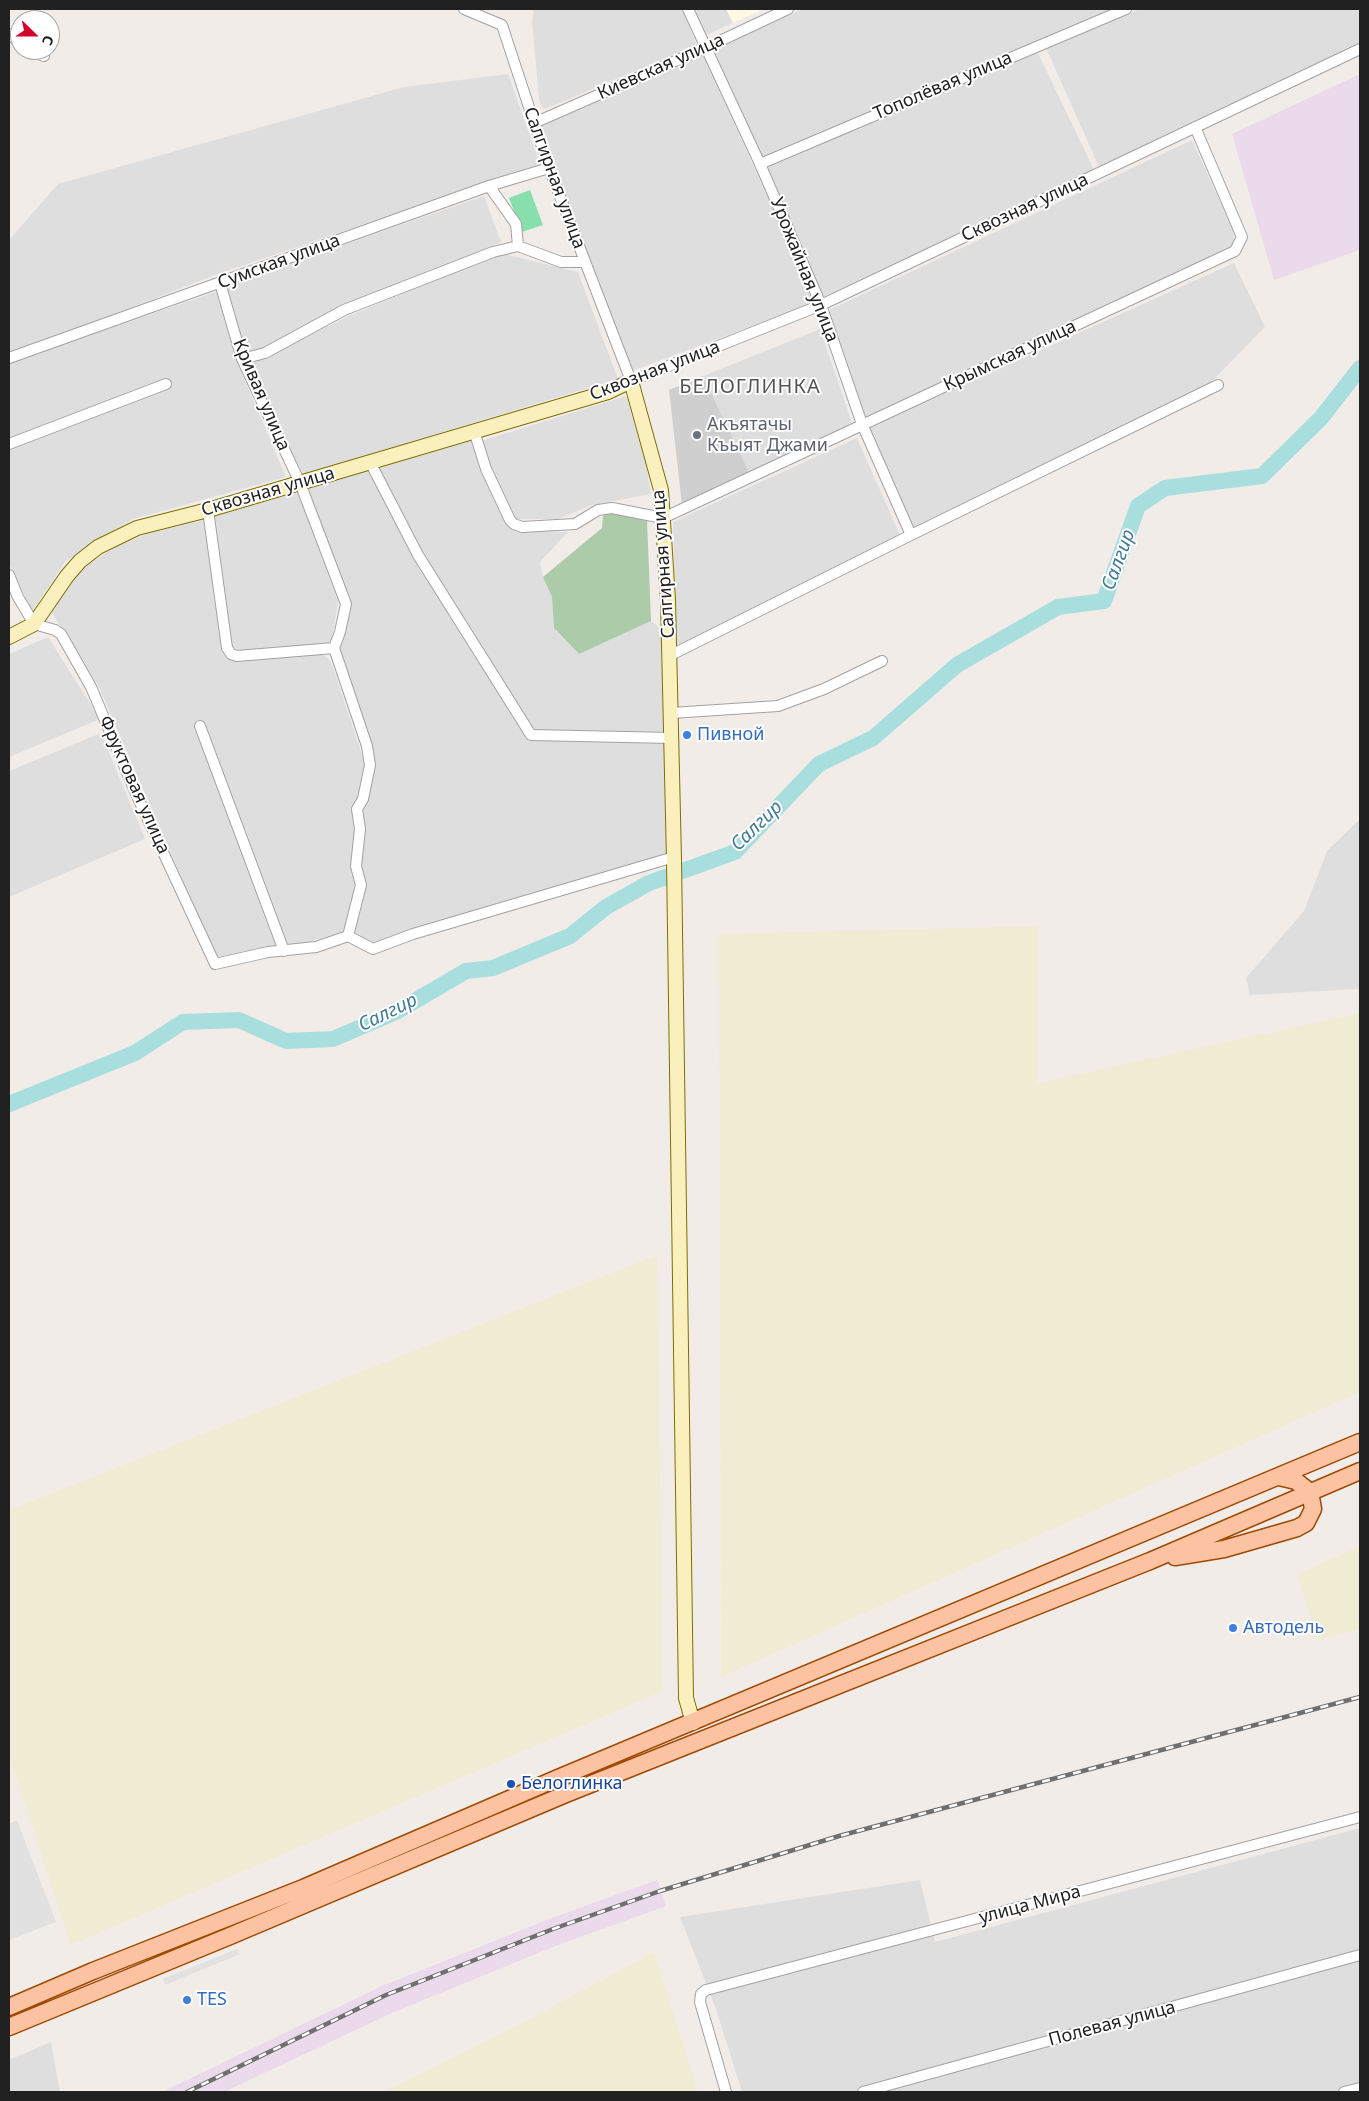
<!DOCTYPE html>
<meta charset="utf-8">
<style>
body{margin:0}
#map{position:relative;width:1369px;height:2101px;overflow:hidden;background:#f2ece8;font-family:"Noto Sans",sans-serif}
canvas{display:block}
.frame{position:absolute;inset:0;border:10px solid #212121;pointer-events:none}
.north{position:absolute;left:10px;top:10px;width:50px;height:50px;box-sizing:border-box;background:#fff;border:1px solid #a6a6a6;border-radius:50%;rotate:112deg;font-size:14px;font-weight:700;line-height:20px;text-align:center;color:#212121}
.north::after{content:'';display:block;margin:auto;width:18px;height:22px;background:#d3002d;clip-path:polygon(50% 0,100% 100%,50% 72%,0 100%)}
</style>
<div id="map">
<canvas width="1369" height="2101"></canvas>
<div class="frame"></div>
<div class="north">С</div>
</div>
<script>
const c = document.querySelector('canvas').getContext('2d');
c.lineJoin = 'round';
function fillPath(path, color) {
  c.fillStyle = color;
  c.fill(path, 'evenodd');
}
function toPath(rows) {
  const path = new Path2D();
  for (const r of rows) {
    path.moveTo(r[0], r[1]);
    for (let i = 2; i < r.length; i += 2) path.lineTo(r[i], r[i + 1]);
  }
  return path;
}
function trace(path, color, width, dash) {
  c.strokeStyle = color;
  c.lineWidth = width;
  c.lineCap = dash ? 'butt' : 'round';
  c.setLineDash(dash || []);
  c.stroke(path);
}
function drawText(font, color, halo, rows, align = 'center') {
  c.font = font + ' "Noto Sans",sans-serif';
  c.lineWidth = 4;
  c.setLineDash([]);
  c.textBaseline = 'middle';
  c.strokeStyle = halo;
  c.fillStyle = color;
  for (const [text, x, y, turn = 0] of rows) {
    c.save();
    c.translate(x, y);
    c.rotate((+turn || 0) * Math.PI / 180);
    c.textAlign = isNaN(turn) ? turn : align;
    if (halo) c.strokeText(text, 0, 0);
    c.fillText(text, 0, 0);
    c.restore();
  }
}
fillPath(toPath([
 [534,9,682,9,697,45,545,109,541,106,539,99,532,21],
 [692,9,764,9,704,36],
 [803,9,1115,9,762,159,713,50],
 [1140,9,1360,9,1360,46,1100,169,1046,48],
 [1037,51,1095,172,822,297,764,168],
 [703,55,813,298,811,304,632,371,540,128,543,124],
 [508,74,540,164,215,275,9,355,9,240,58,184,404,87],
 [1192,140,1233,230,1234,241,1231,250,865,419,827,311],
 [484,196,501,242,421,277,263,350,245,355,224,286],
 [500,253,578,272,618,379,303,474,248,365,349,316],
 [1234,263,1265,327,1208,385,912,530,868,428],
 [218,291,237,362,286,477,133,519,92,543,65,562,32,611,9,563,9,363],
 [820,329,853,426,750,474,703,376],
 [626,396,646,464,651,494,592,505,558,519,516,519,491,470,481,441],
 [857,438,900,535,676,647,673,522],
 [471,441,482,475,506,522,518,531,568,532,540,562,543,577,552,597,554,628,579,654,651,621,661,629,666,855,371,944,351,933,359,864,358,810,374,764,338,652,348,604,305,489],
 [297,492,338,601,331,645,243,651,233,647,229,641,211,514],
 [204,520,225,653,324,655,331,662,366,767,356,831,357,887,344,932,300,944,216,957,98,685,50,610,74,576,89,563,118,546,149,533],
 [48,637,100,719,9,757,9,654],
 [101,733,145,839,9,897,9,771],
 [1360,819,1360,990,1356,989,1250,995,1246,978,1304,911,1327,851],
 [1360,1828,1360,2092,742,2092,716,2009,680,1917,920,1880,935,1942],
 [51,2042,60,2092,9,2092,9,2060]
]), '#dfdedf');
fillPath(toPath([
 [1360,74,1360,250,1274,280,1232,134],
 [657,1880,666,1906,558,1945,394,2012,224,2092,162,2092,382,1986,549,1919]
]), '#eadaeb');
fillPath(toPath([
 [726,9,764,9,733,23]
]), '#fff9e4');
fillPath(toPath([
 [703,376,750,474,682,505,669,390]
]), '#cfcfcf');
fillPath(toPath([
 [1038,926,1037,1083,1360,1013,1360,1392,721,1677,719,934],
 [657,1255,663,1691,71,1945,9,1756,9,1510],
 [1360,1546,1360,1629,1318,1640,1297,1574],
 [654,1952,698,2092,384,2092,512,2028]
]), '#f0ecd4');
fillPath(toPath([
 [611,511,647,520,651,621,579,654,554,628,552,597,543,577,602,528,603,516]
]), '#abcba9');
fillPath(toPath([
 [530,190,543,225,522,232,509,198]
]), '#87e0ab');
fillPath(toPath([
 [17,1820,56,1922,9,1940,9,1824],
 [237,1949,240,1954,165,1985,163,1979]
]), '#e1e1e1');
trace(toPath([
 [9,1104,135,1053,183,1022,239,1020,286,1041,333,1039,396,1012,466,971,493,968,570,936,606,907,649,883,735,852,819,764,873,738,957,665,1058,607,1104,601,1138,506,1165,488,1262,476,1321,418,1360,368]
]), '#a9dedf', 16);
const minor = toPath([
 [464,9,502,25,549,168,631,381,821,305,1360,49],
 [688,9,760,164,821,305,862,424,911,535],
 [9,34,20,43],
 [29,50,44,56],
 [534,123,705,48,788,9],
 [760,164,1126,9],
 [489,186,516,224,518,246],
 [220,283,242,359,300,483,346,604,340,632,334,648,367,746,370,765,363,799,357,809,360,829,356,866,361,885,348,936],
 [9,358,489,186,549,168],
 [242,359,265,353,344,310,493,252,518,246,561,262,585,262],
 [474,431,486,469,510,520,514,524,522,527,575,524,598,510,612,508,663,518,1235,251,1242,237,1195,127],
 [9,444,166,384],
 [370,462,418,555,531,735,672,738],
 [208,510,227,648,231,654,237,656,334,648],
 [9,575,18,597,34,624,55,630,61,634,91,687,137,796,215,964,268,952,316,947,348,936,373,949,413,934,674,857],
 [669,656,911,535,1218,385],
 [671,713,778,706,824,689,882,661],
 [200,726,284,951],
 [726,2092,700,2002,701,1994,706,1990,1360,1817],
 [863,2092,1360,1955],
 [1344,2092,1360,2088]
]);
const secondary = toPath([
 [9,637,34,624,67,576,80,561,98,547,137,528,208,510,608,392,631,381,661,490,668,600,674,860,686,1698,693,1723]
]);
const primary = toPath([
 [1175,1557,1224,1549,1297,1528,1306,1523,1313,1509,1310,1492,1296,1481,1279,1477],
 [9,2007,93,1971,303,1888,558,1778,1360,1442],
 [9,2027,230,1936,566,1794,1150,1561,1360,1471]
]);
trace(minor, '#a2a2a2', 12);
trace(secondary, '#7c7005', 16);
trace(primary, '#9f4900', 19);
trace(minor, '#fff', 10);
trace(secondary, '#faf0be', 14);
trace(primary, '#fcc3a3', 16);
const rail = toPath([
 [187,2092,386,1995,553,1929,660,1891,839,1836,1360,1697]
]);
trace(rail, '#6f6f6f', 4.5);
trace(rail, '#fff', 2.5, [8]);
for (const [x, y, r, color] of [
 [697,435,5,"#6b7280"],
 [687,735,5,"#3f7fe0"],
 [1233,1628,5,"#3f7fe0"],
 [511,1784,5,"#1a4fb4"],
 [187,2000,5,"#3f7fe0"]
]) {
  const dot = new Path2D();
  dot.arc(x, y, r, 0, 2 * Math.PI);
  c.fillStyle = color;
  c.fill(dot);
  trace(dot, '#fff', 2);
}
drawText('18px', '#212121', '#fff', [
 ["Киевская улица",661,67,-24],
 ["Тополёвая улица",943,86,-23],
 ["Салгирная улица",554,178,70],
 ["Сквозная улица",1025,208,-25],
 ["Сумская улица",279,262,-20],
 ["Урожайная улица",804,270,68],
 ["Крымская улица",1010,356,-25],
 ["Сквозная улица",655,371,-21],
 ["Кривая улица",261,395,67],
 ["Сквозная улица",268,492,-16],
 ["Салгирная улица",664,564,-94],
 ["Фруктовая улица",134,785,66],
 ["улица Мира",1030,1905,-15],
 ["Полевая улица",1112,2024,-15]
]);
drawText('18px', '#5b616d', '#fff', [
 ["Акъятачы",707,425],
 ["Къыят Джами",707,446]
], 'left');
drawText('18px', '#366cbe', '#fff', [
 ["Пивной",697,735],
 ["Автодель",1243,1628],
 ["TES",197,2000]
], 'left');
drawText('18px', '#164399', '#fff', [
 ["Белоглинка",521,1784]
], 'left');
drawText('italic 19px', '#407b93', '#fff', [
 ["Салгир",1119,560,-70],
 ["Салгир",757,826,-44],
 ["Салгир",388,1013,-26]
]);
c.letterSpacing = '1px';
drawText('20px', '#545454', '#fff', [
 ["БЕЛОГЛИНКА",750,387]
]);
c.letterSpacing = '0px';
</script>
